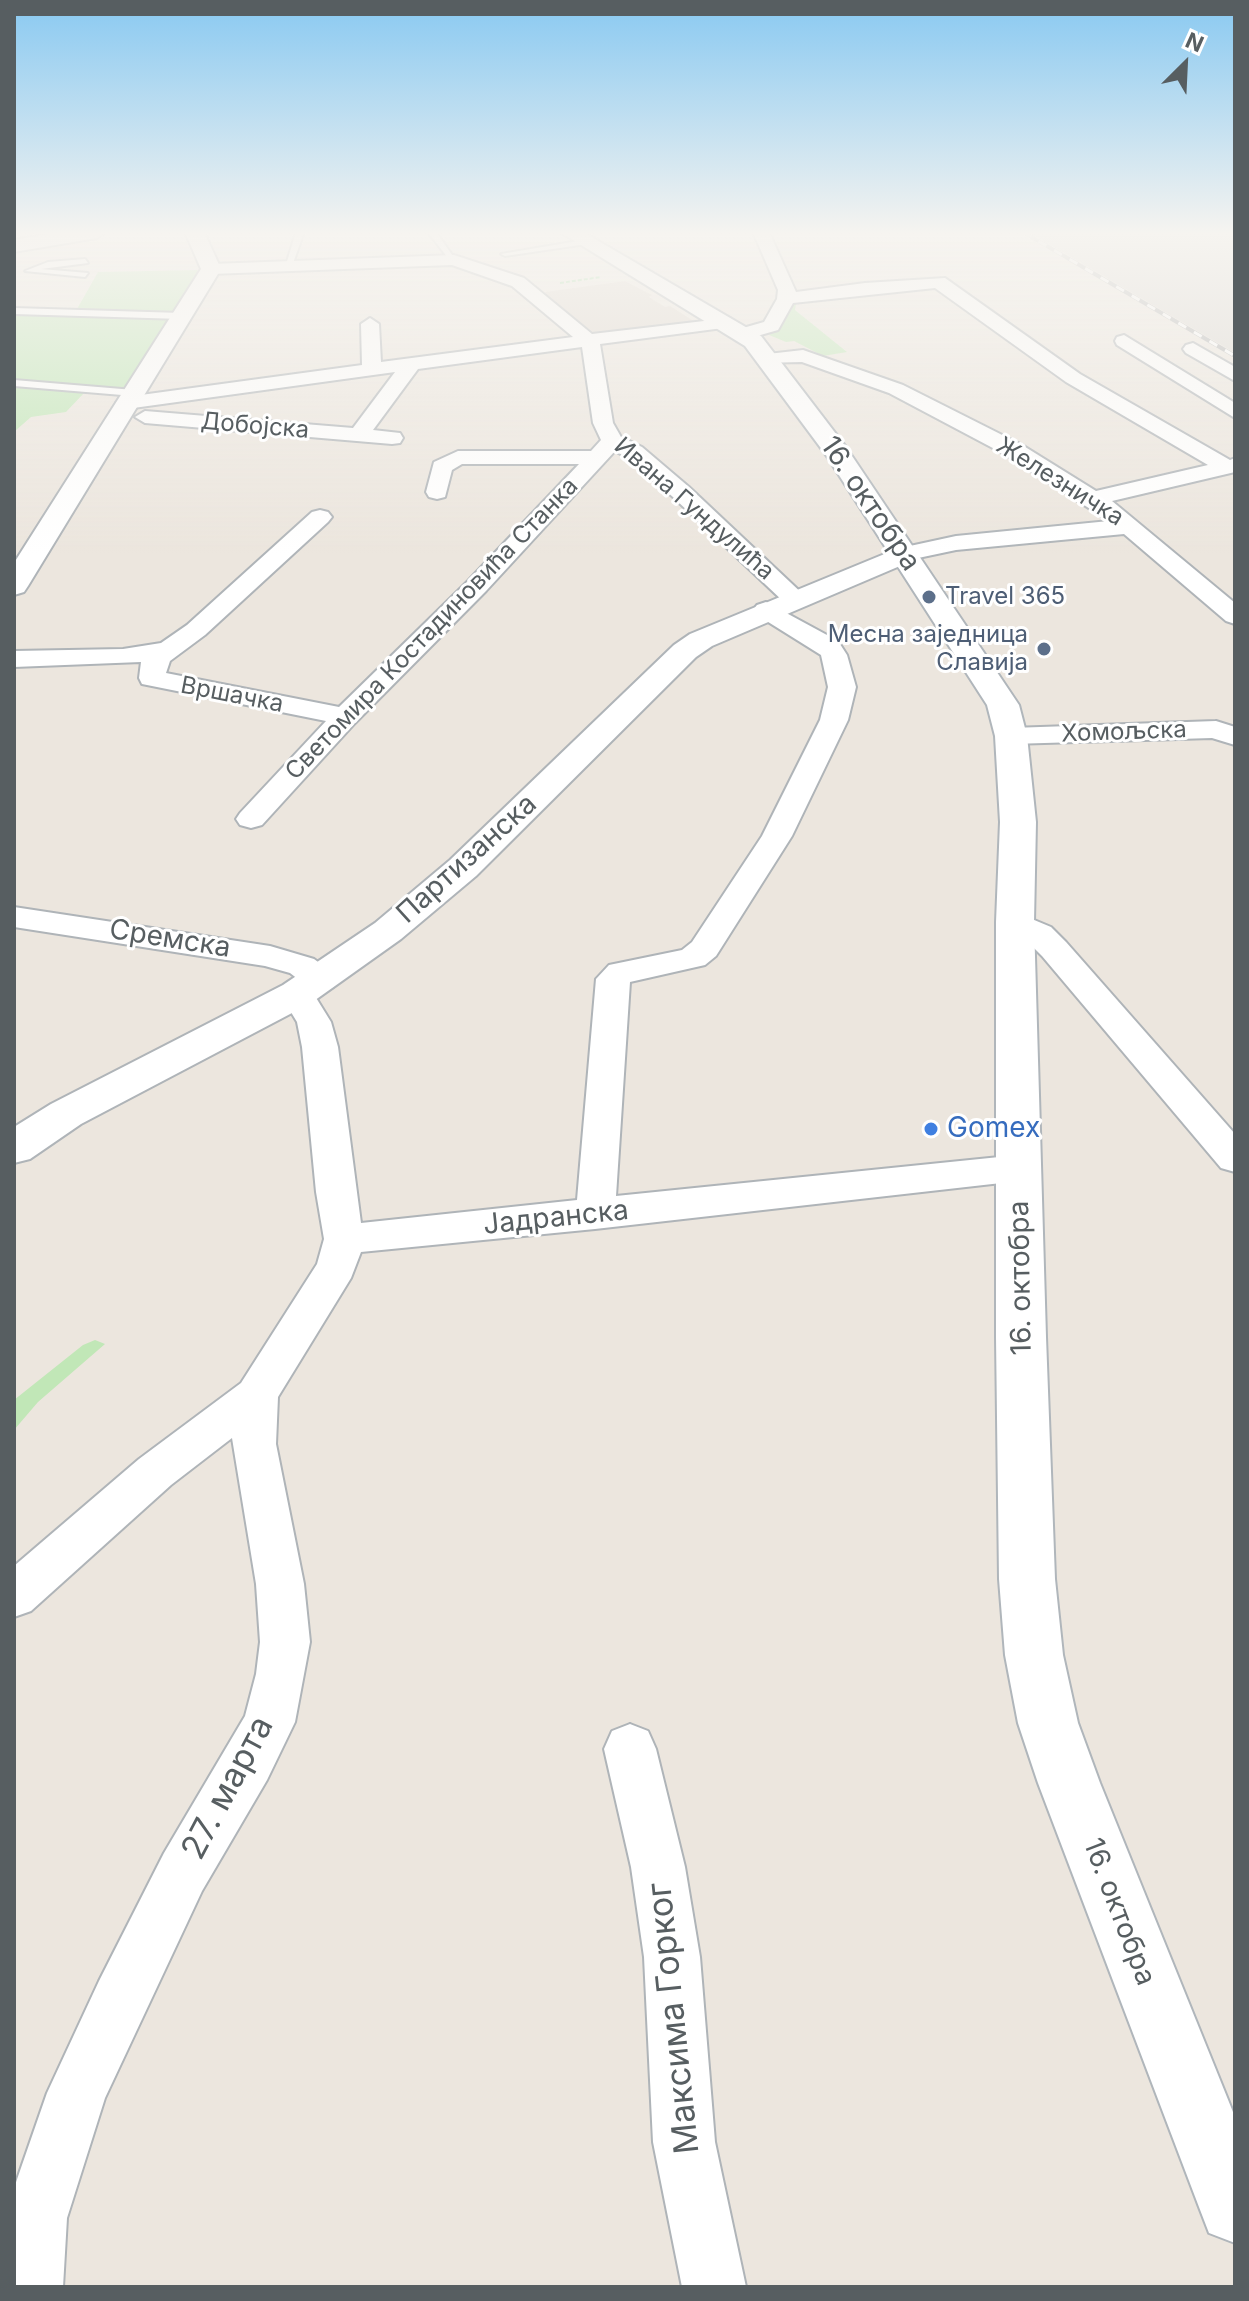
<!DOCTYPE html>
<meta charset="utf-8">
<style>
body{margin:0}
#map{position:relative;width:1249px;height:2301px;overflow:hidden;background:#ece6de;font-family:Inter,sans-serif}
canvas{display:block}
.frame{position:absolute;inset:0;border:16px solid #575e61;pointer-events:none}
.north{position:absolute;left:1145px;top:24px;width:80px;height:80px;-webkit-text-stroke:6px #fff;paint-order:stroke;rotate:24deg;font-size:22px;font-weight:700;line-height:32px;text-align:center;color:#575e61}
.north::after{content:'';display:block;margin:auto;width:28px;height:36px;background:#575e61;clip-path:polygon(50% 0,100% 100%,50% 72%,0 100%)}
</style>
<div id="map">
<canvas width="1249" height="2301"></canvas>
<div class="frame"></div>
<div class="north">N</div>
</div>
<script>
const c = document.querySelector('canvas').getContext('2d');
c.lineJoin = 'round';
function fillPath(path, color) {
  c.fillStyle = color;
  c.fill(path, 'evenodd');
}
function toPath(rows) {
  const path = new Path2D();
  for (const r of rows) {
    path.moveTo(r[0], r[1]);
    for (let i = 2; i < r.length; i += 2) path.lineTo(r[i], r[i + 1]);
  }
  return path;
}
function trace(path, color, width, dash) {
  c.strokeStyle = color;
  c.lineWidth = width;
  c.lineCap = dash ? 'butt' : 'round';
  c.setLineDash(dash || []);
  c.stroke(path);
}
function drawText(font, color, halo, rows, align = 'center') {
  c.font = font + ' Inter,sans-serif';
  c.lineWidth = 6;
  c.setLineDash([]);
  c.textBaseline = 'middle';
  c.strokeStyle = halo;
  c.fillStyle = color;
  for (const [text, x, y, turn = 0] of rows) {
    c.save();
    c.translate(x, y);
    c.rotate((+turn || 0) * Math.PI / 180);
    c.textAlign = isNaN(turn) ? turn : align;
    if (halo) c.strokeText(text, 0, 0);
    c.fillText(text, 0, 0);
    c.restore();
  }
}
fillPath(toPath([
 [1028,232,1235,232,1235,353]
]), '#dcd8d3');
fillPath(toPath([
 [625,281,652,295,649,297,665,307,670,306,697,323,599,336,549,302,545,292]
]), '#dfd7ce');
fillPath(toPath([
 [198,270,190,289,121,393,85,392,66,412,31,417,14,432,14,308,77,309,98,272],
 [796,304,795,310,847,352,823,356,794,341,786,342,769,335,787,305],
 [95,1340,105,1344,38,1402,14,1430,14,1400,83,1345]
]), '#c1e7b7');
const service = toPath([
 [296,232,304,232,292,266,285,268,296,232],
 [428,232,436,232,457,262,451,262,428,232],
 [584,240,587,244,505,256,501,254,584,240],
 [85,259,88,263,41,269,88,273,85,277,25,271,48,262,85,259],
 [14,308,182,313,186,316,182,319,14,314,14,308],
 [14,380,134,390,139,393,134,396,14,386,14,380]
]);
const minor = toPath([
 [753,232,769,232,796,292,865,283,945,278,1080,374,1230,460,1235,458,1235,472,1112,501,1235,603,1235,624,1226,621,1124,534,956,550,904,561,896,559,892,554,896,549,956,536,1109,521,1006,455,889,393,802,362,759,363,756,359,759,355,803,350,903,385,1022,445,1096,491,1208,465,1066,382,935,288,793,303,778,330,743,340,736,338,734,334,736,330,764,322,777,299,778,290,753,232],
 [454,255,524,278,592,334,730,318,732,322,730,326,723,328,600,344,613,423,621,437,642,447,689,487,807,598,803,603,785,603,673,497,626,457,615,451,486,591,355,723,262,825,251,828,240,825,236,819,240,813,326,721,142,684,139,678,141,662,14,667,14,651,123,649,161,643,187,625,312,512,320,510,328,512,332,517,328,522,205,635,170,661,166,673,339,707,468,581,579,464,462,464,452,470,445,497,437,499,429,497,426,492,434,462,458,451,591,451,601,440,593,423,582,347,418,369,373,430,400,433,403,438,400,443,392,444,145,423,135,417,145,411,353,428,395,372,126,409,116,403,126,397,362,365,361,324,370,318,379,324,381,362,573,337,512,286,452,265,211,274,202,269,211,264,454,255],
 [1124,335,1235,403,1235,418,1117,345,1115,341,1117,337,1124,335],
 [1193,343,1235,367,1235,381,1186,353,1183,349,1186,345,1193,343],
 [766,602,838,641,847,655,856,687,848,720,792,836,716,956,705,965,630,982,616,1196,1019,1155,1033,1158,1038,1168,1033,1178,1019,1181,595,1229,361,1252,351,1278,278,1397,276,1444,304,1584,310,1642,295,1722,267,1780,202,1891,105,2098,67,2218,63,2287,14,2287,14,2188,47,2093,99,1981,164,1853,245,1716,256,1674,260,1642,256,1584,232,1438,171,1485,31,1611,14,1617,14,1566,139,1459,241,1383,317,1264,324,1239,316,1192,302,1047,297,1022,280,994,285,986,297,983,307,986,290,973,265,966,14,927,14,907,270,946,314,959,333,973,338,980,333,987,321,991,310,988,331,1022,338,1047,361,1223,577,1200,596,979,609,965,682,950,692,942,762,836,820,720,828,687,821,655,757,615,753,610,757,605,766,602],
 [1216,721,1235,727,1235,745,1212,738,1011,744,1001,742,997,736,1001,730,1011,728,1216,721],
 [1015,912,1051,927,1066,942,1235,1134,1235,1172,1221,1168,1042,956,1027,941,1003,929,999,922,1003,915,1015,912],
 [630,1724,648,1731,656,1749,685,1867,700,1957,715,2142,746,2287,682,2287,653,2142,644,1957,631,1867,604,1749,612,1731,630,1724]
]);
const tertiary = toPath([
 [185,232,204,232,221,269,28,586,24,592,14,595,14,563,201,269,185,232],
 [904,546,914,548,918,554,914,560,712,646,696,657,476,876,401,939,311,1003,81,1124,30,1159,14,1163,14,1127,51,1104,283,985,375,923,450,860,674,645,690,634,904,546]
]);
const secondary = toPath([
 [61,232,106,232,97,238,14,252,14,240,61,232],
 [560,232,583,232,761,336,846,447,1019,705,1027,736,1036,822,1034,922,1046,1337,1055,1579,1063,1655,1078,1723,1100,1783,1235,2117,1235,2243,1209,2233,1199,2207,1038,1783,1018,1723,1005,1655,999,1579,996,1337,996,922,1000,822,995,736,987,705,826,455,745,346,560,232]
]);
trace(service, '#afb4b8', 4);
trace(minor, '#afb4b8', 4);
trace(tertiary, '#afb4b8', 4);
trace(secondary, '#b0b6bb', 4);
trace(toPath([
 [560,283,601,277]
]), '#99da9c', 2, [4, 2]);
fillPath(service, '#fff');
fillPath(minor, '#fff');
fillPath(tertiary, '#fff');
fillPath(secondary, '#fff');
const rail = toPath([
 [1023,232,1235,356]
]);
trace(rail, '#afb0b1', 4);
trace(rail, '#fff', 3, [9]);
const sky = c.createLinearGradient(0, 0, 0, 555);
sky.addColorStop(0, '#89c9f1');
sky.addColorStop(0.42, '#f6f4f0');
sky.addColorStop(1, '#f6f4f000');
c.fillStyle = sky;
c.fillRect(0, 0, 1249, 555);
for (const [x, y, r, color] of [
 [929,597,8,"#5c6f8a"],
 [1044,649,8,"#5c6f8a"],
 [931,1129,8,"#3f7fe0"]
]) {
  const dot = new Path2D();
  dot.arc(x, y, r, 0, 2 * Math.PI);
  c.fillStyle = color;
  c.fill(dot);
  trace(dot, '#fff', 3);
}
drawText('24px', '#575e61', '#fff', [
 ["Добојска",255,426,5],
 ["Железничка",1060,482,32],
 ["Ивана Гундулића",694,509,41],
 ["Светомира Костадиновића Станка",432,629,-46],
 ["Вршачка",232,695,11],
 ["Хомољска",1124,732,-2]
]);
drawText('24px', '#4e5e75', '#fff', [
 ["Travel 365",945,597],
 ["Месна заједница",1028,635,"right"],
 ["Славија",1028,663,"right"]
], 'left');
drawText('28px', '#575e61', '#fff', [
 ["16. октобра",870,504,56],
 ["Партизанска",467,859,-42],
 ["Сремска",170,939,9],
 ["Јадранска",556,1218,-6],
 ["16. октобра",1021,1278,-91],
 ["16. октобра",1119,1912,69]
]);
drawText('28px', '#366cbe', '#fff', [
 ["Gomex",947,1129]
], 'left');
drawText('34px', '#575e61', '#fff', [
 ["27. марта",228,1788,-62],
 ["Максима Горког",674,2018,-96]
]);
</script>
